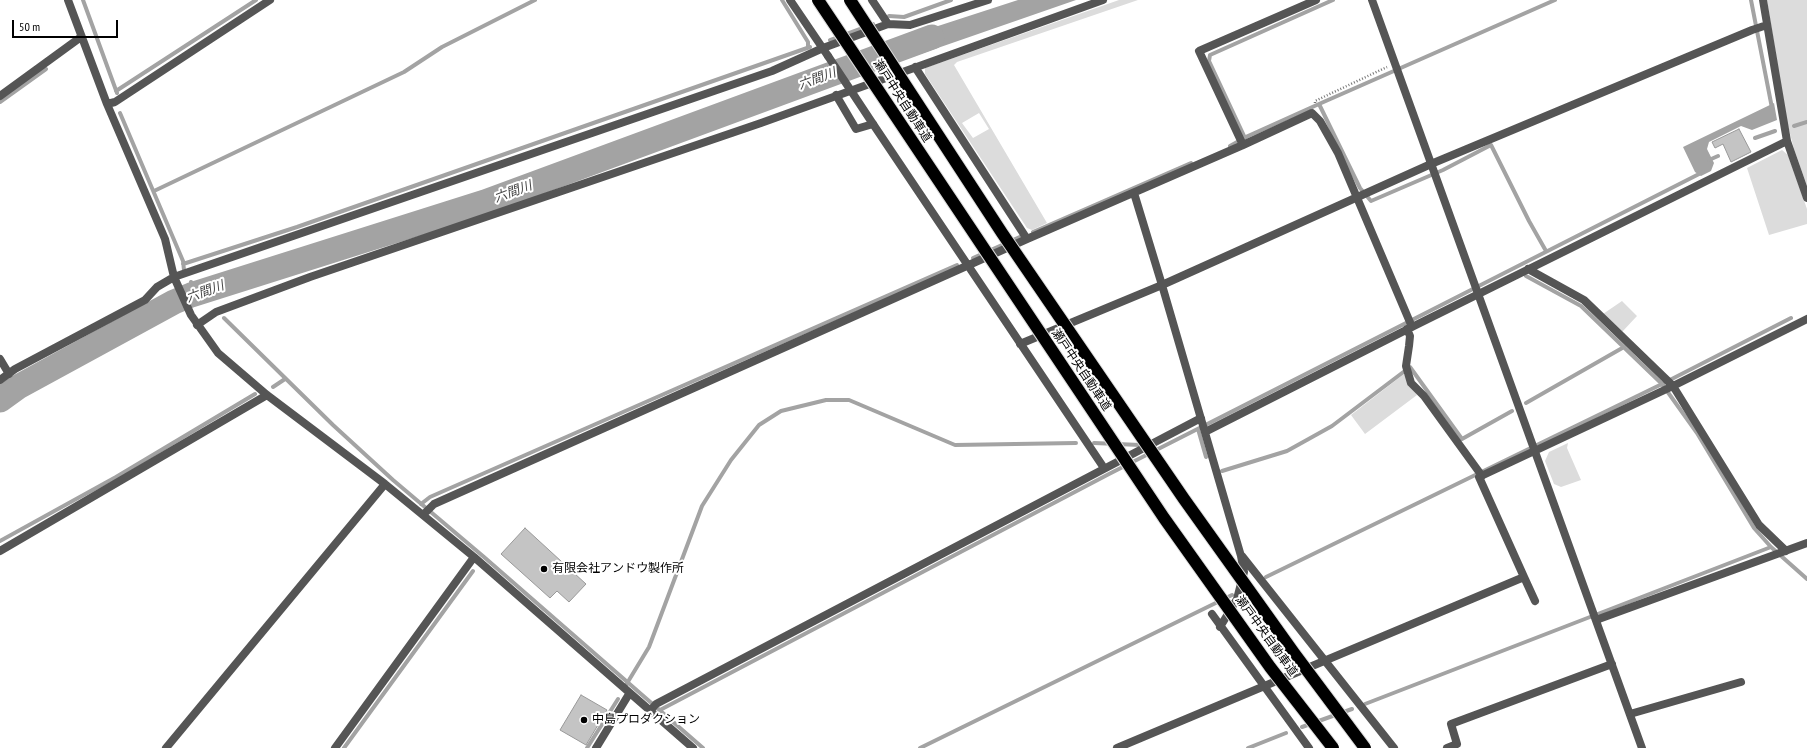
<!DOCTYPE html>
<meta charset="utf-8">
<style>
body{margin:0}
#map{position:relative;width:1807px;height:748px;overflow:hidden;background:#fff;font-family:"PT Sans Narrow",sans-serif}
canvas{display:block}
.scale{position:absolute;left:12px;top:20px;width:106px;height:18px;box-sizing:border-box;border:2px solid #000;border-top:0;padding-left:5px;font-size:12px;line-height:14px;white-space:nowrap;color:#000;-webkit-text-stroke:3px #fff;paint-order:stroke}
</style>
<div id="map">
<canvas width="1807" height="748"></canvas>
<div class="scale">50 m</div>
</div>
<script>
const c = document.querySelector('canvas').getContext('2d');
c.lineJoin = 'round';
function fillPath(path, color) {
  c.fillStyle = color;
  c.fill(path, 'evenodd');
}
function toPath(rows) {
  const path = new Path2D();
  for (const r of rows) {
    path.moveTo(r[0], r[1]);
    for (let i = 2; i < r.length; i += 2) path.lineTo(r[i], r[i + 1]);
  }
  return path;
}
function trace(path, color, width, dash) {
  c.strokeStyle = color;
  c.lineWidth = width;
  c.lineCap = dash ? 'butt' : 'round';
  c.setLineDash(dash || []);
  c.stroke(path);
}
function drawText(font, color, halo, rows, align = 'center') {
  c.font = font + ' "PT Sans Narrow","Noto Sans JP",sans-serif';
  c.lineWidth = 4;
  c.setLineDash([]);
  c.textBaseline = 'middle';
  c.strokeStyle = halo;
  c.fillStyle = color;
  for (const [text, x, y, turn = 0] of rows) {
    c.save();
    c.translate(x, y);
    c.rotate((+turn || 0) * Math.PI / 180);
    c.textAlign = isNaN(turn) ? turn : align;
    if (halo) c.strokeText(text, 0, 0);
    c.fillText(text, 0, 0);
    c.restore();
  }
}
fillPath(toPath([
 [1119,0,1138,0,957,62,954,65,1047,223,1032,230,1027,228,925,74,925,68],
 [979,113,989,129,973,138,962,123],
 [1767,0,1807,0,1807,186,1794,149,1787,122],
 [1782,150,1788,155,1807,209,1807,224,1769,235,1747,168],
 [1622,301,1637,316,1622,332,1603,314],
 [1404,374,1417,395,1365,434,1351,415],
 [1568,443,1567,448,1581,480,1561,487,1554,484,1545,461,1549,452]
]), '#dcdcdc');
fillPath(toPath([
 [1018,0,1076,0,906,59,895,40],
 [1774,103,1777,120,1752,130,1741,126,1709,142,1707,149,1714,163,1711,171,1701,176,1695,172,1683,147]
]), '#a3a3a3');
trace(toPath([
 [83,0,117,93],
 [782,0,808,42,808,48],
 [1751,0,1772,108],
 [889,16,904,17,951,0],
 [830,40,873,24],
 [116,91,256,0],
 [0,102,46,69],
 [1319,104,1360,188,1371,201,1443,170,1491,145,1529,221,1546,251],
 [120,113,183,261,184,270],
 [1794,126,1807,122],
 [1245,138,1209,61,1210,55,1333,0],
 [1755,138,1775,131],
 [1230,146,1248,136,1319,104,1555,0],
 [1709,160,1718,156],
 [154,191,404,72,442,47,535,0],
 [1033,232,1191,163],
 [973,258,1022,236],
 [183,264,297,227,810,47],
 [1526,276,1581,306,1662,384,1697,433,1754,528,1771,547,1807,579],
 [191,282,195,294],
 [215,287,218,297],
 [224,318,333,425,393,480,484,557,703,748],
 [273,387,285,379],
 [1526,403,1624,347],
 [1198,429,1206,457],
 [1094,443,1140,445],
 [1222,471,1287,451,1332,426,1410,367,1462,439,1512,411],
 [421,504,430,497,957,265],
 [0,541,116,477,255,394],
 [1266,577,1662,384,1791,318],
 [626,685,649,647,702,506,731,460,759,425,781,411,826,400,849,400,955,445,1076,443],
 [1365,704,1771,547],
 [660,710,1109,474,1703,172],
 [1302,727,1352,709],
 [344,748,473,571],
 [587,748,618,699],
 [920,748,1232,595],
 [1248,748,1286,733]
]), '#a3a3a3', 4);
trace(toPath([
 [0,400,18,387,174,302,191,295,485,202,932,37]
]), '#a3a3a3', 25);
const building = toPath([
 [1739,129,1751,152,1731,162,1723,144,1715,148,1712,142,1739,129],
 [525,528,586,584,569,602,557,591,550,598,501,554,525,528],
 [581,695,607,710,586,745,560,730,581,695]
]);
fillPath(building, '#c4c4c4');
trace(building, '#999', 1);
trace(toPath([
 [1315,103,1315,101,1387,67]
]), '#777', 2.5, [1, 2]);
trace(toPath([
 [68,0,107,104,165,239,174,277,191,315,218,353,267,395,385,484,474,557,693,748],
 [790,0,828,56],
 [872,0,888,24],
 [1372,0,1642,748],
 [1763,0,1787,141,1807,198],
 [915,67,1027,239],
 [836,95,856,129,873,124,1104,468],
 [0,96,81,37],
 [107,104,115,102,270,0],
 [1243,145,1312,113,1320,121,1338,153,1412,327],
 [1528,269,1584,300,1673,386,1759,525,1786,551],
 [197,325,216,312,310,277,761,123,1103,0],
 [1407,329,1410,336,1409,346,1406,366,1411,383,1424,396,1482,476],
 [1020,344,1162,285,1134,193],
 [0,359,9,374],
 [0,380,15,369,145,300,157,287,174,277,772,71,823,48,888,24,910,25,988,0],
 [1205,432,1412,327,1787,141],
 [423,515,434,504,1027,239,1243,145,1199,51,1316,0],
 [0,551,267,395],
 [1242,556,1394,748],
 [1524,577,1535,601],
 [1212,614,1309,748],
 [1596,620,1807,543],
 [1220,627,1237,599,1244,572,1241,556,1162,285,1431,164,1752,30,1767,25],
 [650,711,656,704,1201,418],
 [1630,714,1741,682],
 [166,748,385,484],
 [335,748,474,557],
 [596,748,629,694],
 [1117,748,1524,577,1479,477,1673,386,1807,319],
 [1447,748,1457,744,1451,724,1612,664]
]), '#555', 8);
const motorwayBridge = toPath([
 [818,0,1164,518,1270,667,1333,748],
 [850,0,1002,233,1184,499,1294,653,1365,748]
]);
trace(motorwayBridge, '#dbdbdb', 14, []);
trace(toPath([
 [828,56,873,124]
]), '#555', 8);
trace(motorwayBridge, '#000', 12);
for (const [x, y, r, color] of [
 [544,569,4,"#000"],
 [584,720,4,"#000"]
]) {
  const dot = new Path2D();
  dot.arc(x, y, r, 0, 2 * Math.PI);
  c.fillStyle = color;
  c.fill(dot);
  trace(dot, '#fff', 1.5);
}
drawText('12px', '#000', '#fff', [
 ["瀬戸中央自動車道",902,101,57],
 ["瀬戸中央自動車道",1081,370,56],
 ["瀬戸中央自動車道",1266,636,54]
]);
drawText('12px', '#000', '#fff', [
 ["有限会社アンドウ製作所",552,569],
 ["中島プロダクション",592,720]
], 'left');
drawText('italic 13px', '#444', '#fff', [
 ["六間川",817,79,-20],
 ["六間川",513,192,-20],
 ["六間川",205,292,-20]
]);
</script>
